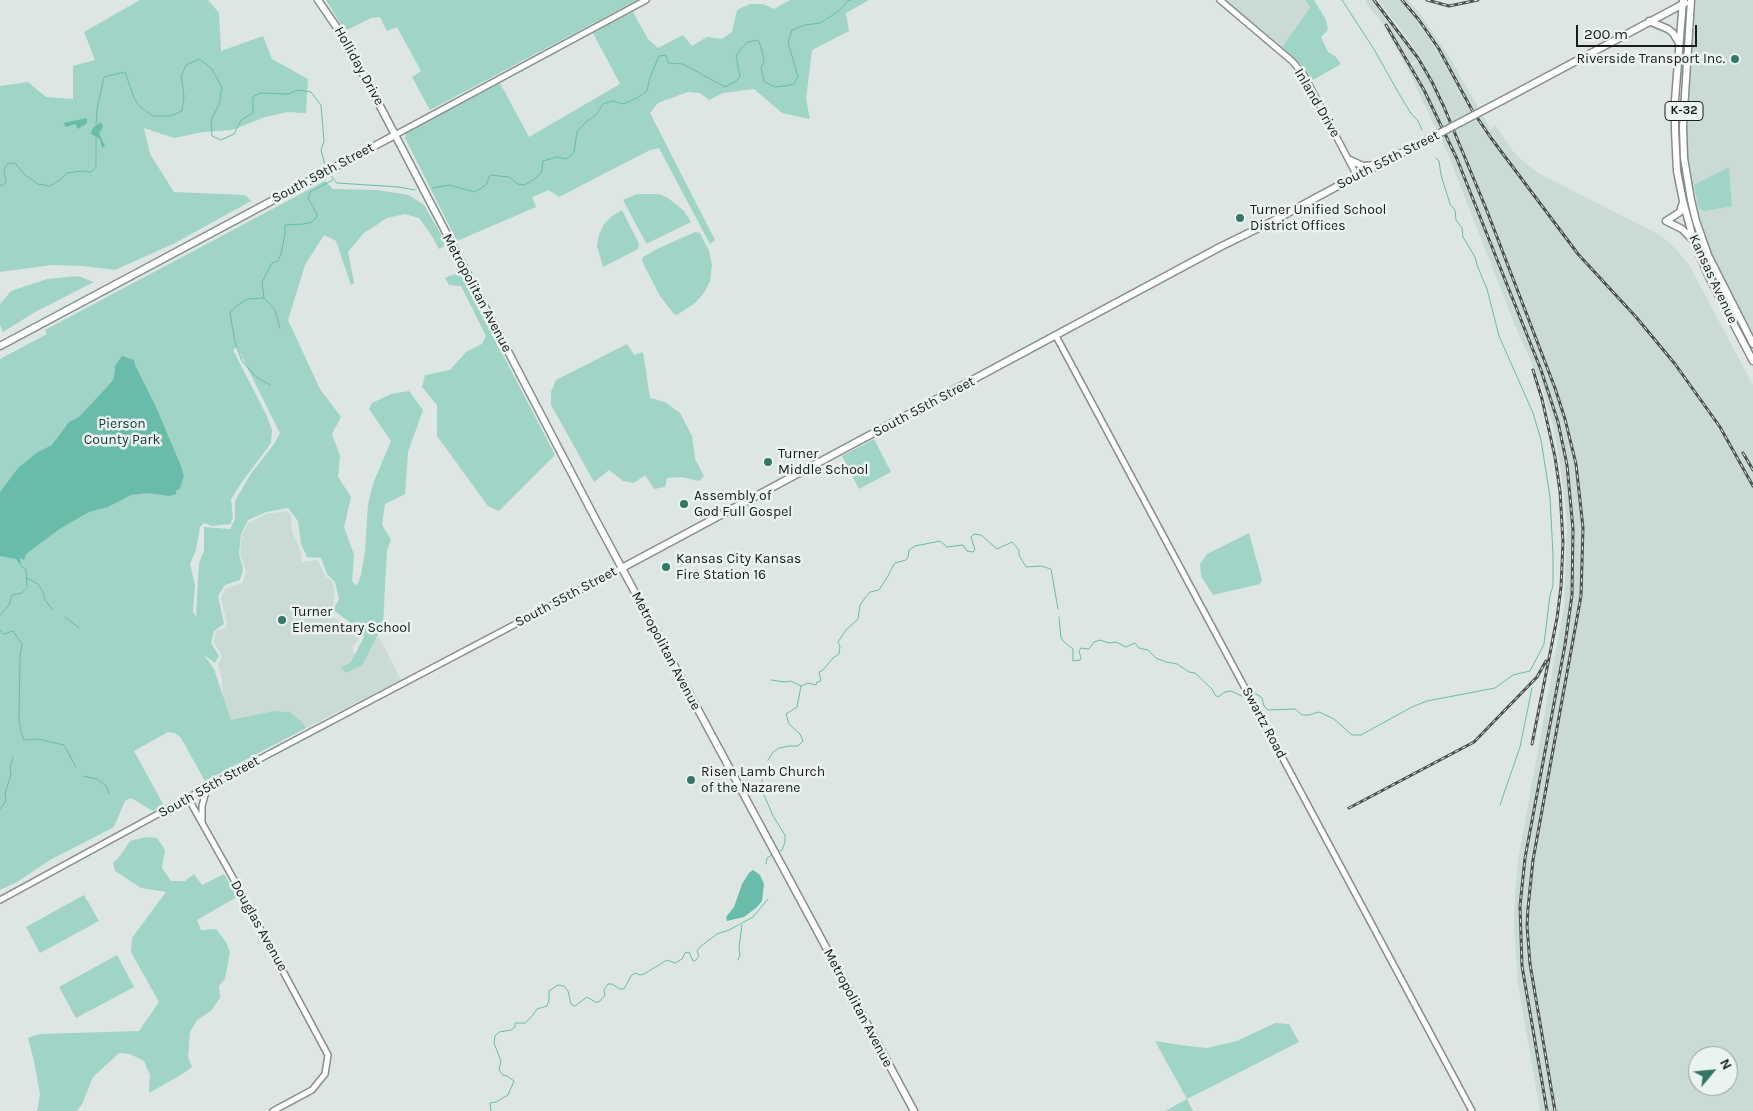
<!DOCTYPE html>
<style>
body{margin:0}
#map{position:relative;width:1753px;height:1111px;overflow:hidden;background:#dde6e3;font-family:Karla,sans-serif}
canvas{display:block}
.north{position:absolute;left:1688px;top:1046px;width:50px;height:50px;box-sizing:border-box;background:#eaf3f0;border:1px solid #969d9b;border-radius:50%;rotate:62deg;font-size:14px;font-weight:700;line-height:20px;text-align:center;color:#191c1b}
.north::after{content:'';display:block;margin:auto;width:18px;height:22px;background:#337769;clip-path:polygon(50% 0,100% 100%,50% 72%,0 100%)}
.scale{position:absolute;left:1576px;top:25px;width:121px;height:22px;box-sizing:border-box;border:2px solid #191c1b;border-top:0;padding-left:6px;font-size:15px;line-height:18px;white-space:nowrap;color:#191c1b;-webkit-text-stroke:4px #eaf3f0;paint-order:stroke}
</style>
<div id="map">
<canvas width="1753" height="1111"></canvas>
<div class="north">N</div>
<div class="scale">200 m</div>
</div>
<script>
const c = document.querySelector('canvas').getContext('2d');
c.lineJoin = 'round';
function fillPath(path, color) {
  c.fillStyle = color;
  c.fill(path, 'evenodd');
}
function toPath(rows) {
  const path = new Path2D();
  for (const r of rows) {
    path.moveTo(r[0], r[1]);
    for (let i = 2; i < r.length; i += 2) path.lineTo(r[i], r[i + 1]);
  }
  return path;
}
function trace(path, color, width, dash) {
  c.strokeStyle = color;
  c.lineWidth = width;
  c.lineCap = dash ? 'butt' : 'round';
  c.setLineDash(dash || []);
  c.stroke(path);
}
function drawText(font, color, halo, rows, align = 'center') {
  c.font = font + ' Karla,sans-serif';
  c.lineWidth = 5;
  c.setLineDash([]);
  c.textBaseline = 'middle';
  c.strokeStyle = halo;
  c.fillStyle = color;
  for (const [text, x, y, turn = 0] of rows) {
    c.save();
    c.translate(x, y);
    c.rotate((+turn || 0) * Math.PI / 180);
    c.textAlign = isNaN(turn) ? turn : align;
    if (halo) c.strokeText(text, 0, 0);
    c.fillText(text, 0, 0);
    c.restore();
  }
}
fillPath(toPath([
 [1226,0,1305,0,1310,8,1282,47],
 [1365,0,1377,0,1420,59,1406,66,1388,33,1378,17,1366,4],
 [1378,0,1408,0,1421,15,1447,53,1490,128,1485,133,1476,120,1485,134,1495,125,1513,151,1526,164,1540,174,1660,235,1677,250,1689,265,1753,385,1753,1111,1540,1111,1518,985,1514,926,1515,895,1518,860,1564,606,1567,521,1560,463,1553,426,1541,384,1516,328,1447,152,1407,68,1422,60,1408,39],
 [1407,9,1433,44,1466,106,1433,45],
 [1698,1056,1728,1056,1728,1086,1698,1086],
 [1692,0,1753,0,1753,339,1708,255,1691,200,1684,158],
 [286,511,291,515,292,531,300,549,302,562,318,560,325,576,331,580,335,589,333,605,328,611,330,615,342,624,359,634,360,638,352,647,355,656,365,645,379,637,401,680,306,728,301,721,290,712,274,711,231,721,223,697,222,679,218,665,222,656,214,642,216,631,225,628,227,623,221,599,225,589,242,583,246,572,240,552,242,535,248,523,266,514]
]), '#cadbd6');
fillPath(toPath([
 [140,0,208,0,219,13,221,51,263,36,272,59,308,79,306,113,287,112,265,117,232,130,203,132,174,138,144,128,150,154,174,192,245,195,251,201,175,243,115,270,83,266,52,265,0,272,0,86,28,82,46,97,73,99,73,66,95,60,84,32],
 [326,0,637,0,430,110,412,77,421,71,397,27,387,31,380,17,371,18,345,31],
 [790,0,869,0,846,13,849,31,812,50,806,99,810,119,782,113,754,89,723,93,709,100,700,93,688,92,658,103,650,113,715,240,710,244,659,148,650,150,559,197,549,190,532,197,536,207,457,241,405,138,406,133,500,83,529,137,620,84,593,33,613,22,633,12,648,39,658,48,683,35,692,46,707,37,722,39,732,32,737,10,750,4,763,4,774,9],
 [1305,0,1314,0,1326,20,1328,30,1321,37,1328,52,1335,56,1341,64,1313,80,1304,67,1282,47,1310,8],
 [1729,167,1732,206,1705,211,1699,209,1694,185],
 [325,181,333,189,377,190,409,195,424,205,447,245,439,249,432,236,419,218,405,214,387,218,364,233,348,252,354,283,351,285,336,241,324,235,305,265,288,320,320,389,341,417,332,434,340,456,338,477,351,497,344,527,354,555,352,581,357,586,361,575,365,551,368,504,373,484,391,441,369,409,372,403,391,394,409,391,423,410,408,452,405,494,385,504,382,525,391,540,387,550,383,625,362,665,346,673,341,668,351,662,364,637,362,631,333,610,339,599,335,582,327,574,321,558,307,557,301,544,298,521,288,508,266,512,248,520,241,534,239,554,243,569,240,580,225,585,218,596,224,624,214,631,211,643,219,656,215,663,204,655,214,669,231,720,274,711,290,712,301,721,306,728,205,781,181,738,175,733,168,732,134,751,163,804,153,811,131,798,125,801,114,827,50,860,17,882,0,890,0,359,47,334,45,330],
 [237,347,280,433,274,444,250,475,235,501,235,519,230,529,204,527,204,551,199,563,196,617,193,611,195,585,190,564,196,550,200,527,204,523,212,526,230,524,233,518,231,499,242,482,271,443,272,430,267,416,233,350],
 [637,194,659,194,668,198,684,211,691,222,648,243,646,243,623,200],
 [622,210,639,244,638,249,603,267,597,246,599,235,604,224,612,216],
 [695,232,700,233,709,251,712,265,710,281,704,293,695,303,677,315,673,313,660,296,642,261,643,257,657,249],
 [460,272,555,455,499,511,488,506,437,436,437,405,422,387,425,375,450,370,466,352,482,344,486,336,461,286,449,285,445,278],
 [78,276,94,282,35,312,3,332,0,325,0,304,11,291,47,279],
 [627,344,634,355,643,352,650,398,665,402,680,413,692,436,695,459,704,476,699,481,682,477,667,478,665,487,654,489,645,475,634,483,623,481,609,470,594,482,551,405,551,392,556,380],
 [874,439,891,472,859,489,842,456],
 [1249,533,1262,580,1260,584,1213,595,1201,576,1200,564,1207,554],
 [146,837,157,838,165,850,162,868,171,881,185,881,194,874,202,885,224,874,237,897,197,920,201,930,216,929,226,942,230,952,225,979,219,986,220,998,211,1011,197,1020,190,1032,188,1057,192,1067,184,1073,149,1093,150,1075,144,1061,130,1054,119,1053,93,1077,82,1104,77,1111,37,1111,40,1095,34,1061,28,1038,40,1034,139,1031,159,1002,131,952,132,938,166,892,141,888,115,871,113,863,120,856,130,841],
 [84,895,99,921,40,953,26,927],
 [117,955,134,987,76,1018,59,987],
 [1275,1023,1289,1024,1299,1042,1187,1099,1193,1111,1165,1111,1187,1099,1155,1041,1180,1045,1207,1048,1237,1041]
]), '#9fd4c7');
fillPath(toPath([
 [87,118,87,123,78,129,75,124,66,127,63,123],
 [101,122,103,127,99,133,105,146,102,148,100,139,91,134,92,129],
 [122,356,134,360,135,365,156,407,181,466,184,476,180,488,176,491,176,494,170,496,147,493,131,495,108,507,89,512,58,530,26,554,24,560,20,558,21,566,16,559,0,556,0,492,19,467,38,452,52,445,69,422,79,417,106,388,113,380,115,372,115,366],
 [753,870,760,875,764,884,762,901,756,908,744,917,727,921,726,917,734,907,742,884,749,873]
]), '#6abcaa');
trace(toPath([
 [1342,0,1375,51,1398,92,1410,112,1418,121,1422,130],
 [96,126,97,109,104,77,125,72,133,95,138,105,153,116,170,116,182,111,184,96,181,76,186,65,199,59,212,69,222,87,219,105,211,120,212,136,221,140,234,134,241,120,253,113,253,97,260,93,288,94,298,90,311,92,321,105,324,141,321,150,325,165],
 [331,176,337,183,399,187,415,190],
 [0,185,2,186,6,182,4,170,7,164,15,163,24,174,38,184,50,186,61,179,67,173,82,171,91,172,96,167,96,135],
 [433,188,449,185,475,192,486,185,490,175,509,177,518,184,525,185,536,178,542,171,543,161,557,157,566,159,574,153,577,132,587,121,597,114,603,104,613,101,623,104,635,99,647,91,650,77,659,56,666,55,668,63,683,64,725,87,736,81,740,77,736,56,742,47,748,42,758,40,762,50,764,62,761,68,764,81,774,87,785,86,794,84,798,76,788,43,792,30,805,25,820,23,836,13,848,1,851,0],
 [264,298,248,299,236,306,230,313,235,342,242,361,255,376,270,385],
 [280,328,275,310,264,298,262,282,272,263,278,261,281,254,285,234,285,225,303,224,312,222,316,218,317,214,308,198,310,192,333,180],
 [27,578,38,584,43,592,45,600,53,610],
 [0,615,9,605,12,595,22,593,27,588,26,569,21,566],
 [65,617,79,628],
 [1059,617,1061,638,1064,642,1073,649,1073,661,1080,660,1081,658,1079,651,1081,648,1089,649,1094,642,1100,640,1109,643,1116,642,1126,647,1135,643,1139,648,1148,650,1156,658,1166,662,1177,664,1189,672,1195,673,1212,689,1215,695,1218,697,1225,692,1231,691,1244,697],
 [0,631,4,634,13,631,22,644,20,657,19,719,21,732,24,740,38,739,64,745,76,767],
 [771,680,785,682,791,681,801,686],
 [1252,693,1258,695,1262,698,1264,706,1268,710,1295,709,1302,715,1309,715,1319,712,1334,719,1352,735,1361,735,1412,707,1427,701,1495,688,1513,675,1530,671,1544,644,1550,595,1553,586,1553,555,1550,497,1541,440,1533,413,1499,336,1487,289,1477,265,1475,257,1463,237,1462,228,1456,220,1455,210,1450,204,1441,175,1439,161,1436,158],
 [768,760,773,752,779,748,789,746,798,746,803,741,800,734,789,724,786,714,797,707,801,686,808,683,816,685,817,682,821,681,819,672,823,670,833,658,839,654,840,647,838,642,846,630,858,619,860,605,865,598,870,592,879,590,888,576,893,566,895,563,906,560,908,557,909,550,915,546,940,541,947,547,963,545,967,551,973,552,975,550,971,537,974,534,981,535,997,549,1012,542,1019,550,1019,555,1026,567,1041,566,1051,569,1058,609],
 [83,776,97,779,106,786,109,794],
 [762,779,762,790,773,816,785,835,785,842,782,850,780,851],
 [1500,805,1520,747,1532,688],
 [0,809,6,801,5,793,11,775,10,768,13,757],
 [766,864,767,858,772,855],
 [738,960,740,955,739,947,742,925],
 [491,1111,490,1103,496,1102,508,1095,514,1081,507,1076,503,1075,499,1070,501,1061,494,1043,495,1036,499,1032,511,1030,515,1027,515,1023,525,1023,532,1016,537,1009,547,1006,549,1000,549,991,558,985,564,986,568,991,571,1004,575,1006,587,997,595,1002,599,1002,605,995,604,990,608,984,612,984,620,989,624,989,631,976,635,973,640,975,644,974,667,960,675,963,682,959,685,953,689,952,693,961,695,961,699,956,697,951,701,946,717,934,729,930,753,917,768,899]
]), '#6abcaa', 1);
const minor = toPath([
 [1220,0,1292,61,1304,75,1357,176],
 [395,135,646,0],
 [1056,336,1472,1111],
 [188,798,233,878,328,1055,325,1074,312,1090,273,1111],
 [202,821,202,806,207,788],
 [0,900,250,764,622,568]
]);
const major = toPath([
 [318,0,340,32,368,83,596,520,914,1111],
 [1683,0,1675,100,1675,130,1677,171,1683,201,1694,242,1709,277,1753,361],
 [1691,0,1683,127,1684,158,1691,200,1696,221,1708,255,1753,344],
 [1649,21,1668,29,1673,33,1679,43],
 [1503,100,1685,3],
 [1350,160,1363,166,1376,165],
 [1666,221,1682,229,1692,239],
 [1666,221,1680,212,1683,202],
 [0,346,395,135],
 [622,568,1220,247,1273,221,1334,188,1421,143]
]);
trace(minor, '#868d8b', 8);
trace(major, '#868d8b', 9);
trace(minor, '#fff', 5);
trace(major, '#fff', 6);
const rail = toPath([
 [1374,0,1418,58,1432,82,1444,107,1487,211,1555,388,1565,419,1576,464,1583,528,1581,596,1533,860,1528,908,1527,926,1530,964,1555,1111],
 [1402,0,1419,20,1439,49,1472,110,1491,138,1578,254,1636,317,1675,364,1720,427,1753,486],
 [1427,0,1449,6,1478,0],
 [1386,25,1424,90,1457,159,1541,370,1558,422,1567,465,1573,529,1572,595,1565,645,1525,858,1520,906,1522,966,1547,1111],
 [1743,453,1753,470],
 [1532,744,1557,618,1561,587,1563,542,1560,491,1555,457,1542,399,1533,370],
 [1349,808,1474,742,1537,677,1546,661]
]);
trace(rail, '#4c514f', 3);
trace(rail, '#eaf3f0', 1, [4]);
const majorBridge = toPath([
 [1421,143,1503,100]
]);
trace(majorBridge, '#868d8b', 9, []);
trace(majorBridge, '#fff', 6);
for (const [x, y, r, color] of [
 [1735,59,5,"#337769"],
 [1240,218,5,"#337769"],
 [768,462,5,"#337769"],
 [684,504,5,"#337769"],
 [666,567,5,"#337769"],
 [282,620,5,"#337769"],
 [691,780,5,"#337769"]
]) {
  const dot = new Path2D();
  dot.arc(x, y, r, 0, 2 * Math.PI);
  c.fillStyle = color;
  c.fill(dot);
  trace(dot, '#eaf3f0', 2);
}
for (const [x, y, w] of [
 [1684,111,38]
]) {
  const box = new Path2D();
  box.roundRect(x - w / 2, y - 9.5, w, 19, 4);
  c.fillStyle = '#eaf3f0';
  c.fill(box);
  trace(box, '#191c1b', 1);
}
drawText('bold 12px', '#191c1b', null, [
 ["K-32",1684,111]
]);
drawText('14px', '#191c1b', '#eaf3f0', [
 ["Riverside Transport Inc.",1725,59,"right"],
 ["Turner Unified School",1250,210],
 ["District Offices",1250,226],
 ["Turner",778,454],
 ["Middle School",778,470],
 ["Assembly of",694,496],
 ["God Full Gospel",694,512],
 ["Kansas City Kansas",676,559],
 ["Fire Station 16",676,575],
 ["Turner",292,612],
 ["Elementary School",292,628],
 ["Risen Lamb Church",701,772],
 ["of the Nazarene",701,788]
], 'left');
drawText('14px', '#191c1b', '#eaf3f0', [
 ["Holliday Drive",359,66,61],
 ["Inland Drive",1317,103,60],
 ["South 55th Street",1388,160,-27],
 ["South 59th Street",323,173,-28],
 ["Kansas Avenue",1713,279,65],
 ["Metropolitan Avenue",477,293,62],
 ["South 55th Street",924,407,-28],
 ["South 55th Street",566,597,-28],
 ["Metropolitan Avenue",666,651,62],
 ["Swartz Road",1264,723,62],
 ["South 55th Street",209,787,-29],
 ["Douglas Avenue",259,926,61],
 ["Metropolitan Avenue",858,1008,62]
]);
drawText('14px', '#143a33', '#eaf3f0', [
 ["Pierson",122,424],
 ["County Park",122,440]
]);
</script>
